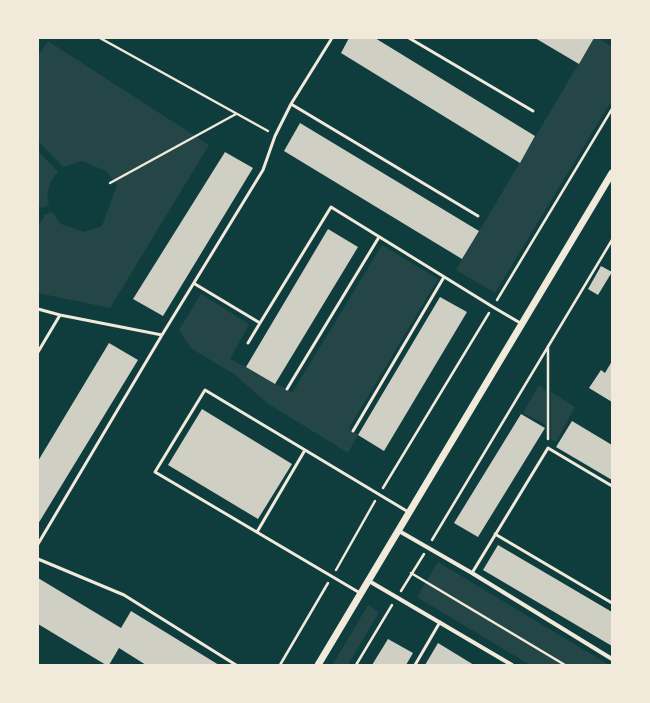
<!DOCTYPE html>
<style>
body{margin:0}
#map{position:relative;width:650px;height:703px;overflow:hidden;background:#0f3d3e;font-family:"Work Sans",sans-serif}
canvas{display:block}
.frame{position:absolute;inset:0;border:39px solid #f1e9da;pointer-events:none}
</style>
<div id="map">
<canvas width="650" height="703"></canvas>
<div class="frame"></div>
</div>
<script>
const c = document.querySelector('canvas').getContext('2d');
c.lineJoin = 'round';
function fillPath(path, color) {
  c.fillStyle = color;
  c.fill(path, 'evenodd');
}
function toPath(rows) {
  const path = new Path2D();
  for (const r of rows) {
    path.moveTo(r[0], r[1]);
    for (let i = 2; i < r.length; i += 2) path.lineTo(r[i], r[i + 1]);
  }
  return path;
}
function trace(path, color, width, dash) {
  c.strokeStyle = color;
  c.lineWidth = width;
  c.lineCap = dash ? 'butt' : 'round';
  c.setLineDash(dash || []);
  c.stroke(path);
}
fillPath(toPath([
 [594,38,598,38,612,47,612,100,495,293,456,270],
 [48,41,209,145,110,308,38,293,38,225,43,219,44,215,52,212,61,224,84,232,102,226,117,185,106,171,82,161,63,167,38,141,38,56],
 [38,151,58,172,51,181,47,194,49,205,42,208,38,205],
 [382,245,438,279,349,428,358,435,348,453,267,403,234,374,192,349,179,330,201,294,249,324,230,359,246,367,275,384,287,389,292,393],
 [539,385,546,391,546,425,523,413],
 [551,392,575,407,556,442,551,439],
 [438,562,609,665,530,665,417,597],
 [368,605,379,612,348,665,335,665,333,664]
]), '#244646');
fillPath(toPath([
 [349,38,375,38,535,136,520,163,341,53],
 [535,38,594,38,579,64],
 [300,123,479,231,462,259,284,151],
 [225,152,253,168,163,316,133,299],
 [328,229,358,247,275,384,246,367],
 [601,266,612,272,598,295,588,289],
 [440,297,467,312,384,451,358,435],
 [109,343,138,360,38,524,38,461],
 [612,361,612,402,589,388,601,370,605,373],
 [202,409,292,464,258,519,168,465],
 [521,414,545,428,478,537,454,523],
 [572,421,612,445,612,480,556,447],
 [498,545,612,612,612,646,483,570],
 [38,578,121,628,131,611,219,665,146,665,119,648,109,665,106,665,38,624],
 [388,639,413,653,406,665,372,665],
 [438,643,474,665,425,665]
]), '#cfcfc3');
trace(toPath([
 [100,38,268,131],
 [110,183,236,114],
 [497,300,612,109],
 [548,346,548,439],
 [383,488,489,313],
 [432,540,612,240],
 [336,570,375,501],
 [411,573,565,665],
 [401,591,424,554],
 [280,665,328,583],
 [356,665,392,605]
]), '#f1e9da', 2.5);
trace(toPath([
 [332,38,291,104,478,216],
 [409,38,533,111],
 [195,284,260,323,331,207,493,307,522,324],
 [38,309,60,315],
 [248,343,260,323],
 [38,352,60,315,162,335],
 [287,389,379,237],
 [353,431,444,277],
 [257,532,305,450],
 [495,534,612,603],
 [38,544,162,335,263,170,275,136,291,104],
 [38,559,124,595,236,665],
 [472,573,548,448,612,486],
 [360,593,155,472,205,390,410,513],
 [415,665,440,622]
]), '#f1e9da', 3);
trace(toPath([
 [399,531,472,573,612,659],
 [369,581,512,665]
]), '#f1e9da', 4);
trace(toPath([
 [318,665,612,173]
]), '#f1e9da', 7);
</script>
